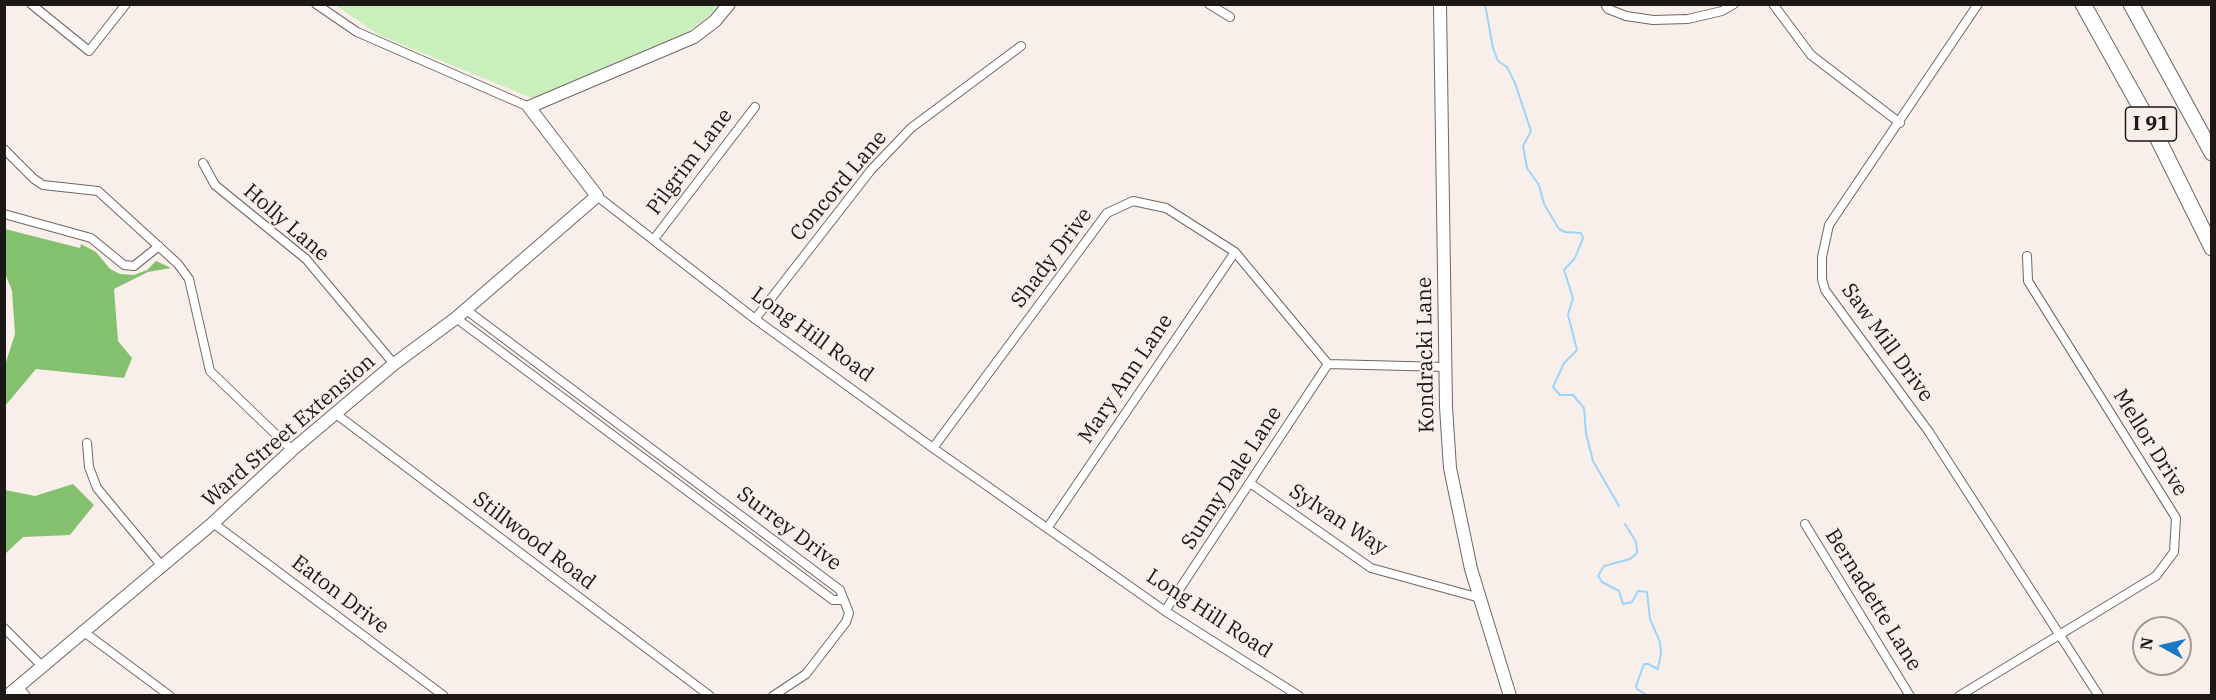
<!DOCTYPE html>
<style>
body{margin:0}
#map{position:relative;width:2216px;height:700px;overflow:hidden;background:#f9efea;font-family:"IBM Plex Serif",serif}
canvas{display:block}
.frame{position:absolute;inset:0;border:6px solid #1b1816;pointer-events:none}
.north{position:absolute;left:2132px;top:616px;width:60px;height:60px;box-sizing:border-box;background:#f9efea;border:2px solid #a09995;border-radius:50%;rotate:278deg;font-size:16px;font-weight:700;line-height:24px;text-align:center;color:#1b1816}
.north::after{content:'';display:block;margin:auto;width:21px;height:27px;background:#1c78c5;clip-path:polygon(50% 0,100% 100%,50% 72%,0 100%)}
</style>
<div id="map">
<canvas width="2216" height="700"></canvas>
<div class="frame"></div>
<div class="north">N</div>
</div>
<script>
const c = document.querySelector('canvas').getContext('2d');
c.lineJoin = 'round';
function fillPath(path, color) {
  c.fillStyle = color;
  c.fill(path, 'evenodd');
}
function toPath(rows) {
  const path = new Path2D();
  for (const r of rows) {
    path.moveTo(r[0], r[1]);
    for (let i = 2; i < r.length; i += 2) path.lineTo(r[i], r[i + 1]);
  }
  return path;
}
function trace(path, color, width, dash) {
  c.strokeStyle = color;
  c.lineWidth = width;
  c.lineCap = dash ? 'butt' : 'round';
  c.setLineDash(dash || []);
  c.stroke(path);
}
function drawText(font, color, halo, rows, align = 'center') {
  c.font = font + ' "IBM Plex Serif",serif';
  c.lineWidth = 4.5;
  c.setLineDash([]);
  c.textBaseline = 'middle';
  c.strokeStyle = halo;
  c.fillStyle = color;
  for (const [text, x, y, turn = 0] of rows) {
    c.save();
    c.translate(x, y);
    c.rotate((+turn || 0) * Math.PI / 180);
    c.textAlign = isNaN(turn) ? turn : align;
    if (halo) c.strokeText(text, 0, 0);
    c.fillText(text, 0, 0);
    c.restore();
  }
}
fillPath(toPath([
 [335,5,719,5,707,18,680,37,534,99,379,35]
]), '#c9f0bc');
fillPath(toPath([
 [5,229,80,248,81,244,96,252,110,269,120,274,134,275,147,270,156,261,171,268,148,272,114,289,118,341,132,358,124,378,36,369,5,406,5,365,15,334,12,291,5,273],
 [73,484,94,505,70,535,23,537,5,554,5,490,35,496]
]), '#84c16e');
trace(toPath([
 [1485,4,1493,48,1498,61,1507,67,1515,83,1531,131,1523,146,1527,168,1539,185,1544,204,1559,229,1565,232,1581,233,1583,238,1575,258,1564,270,1573,298,1568,315,1577,350,1564,363,1553,387,1560,395,1573,395,1584,408,1586,433,1593,461,1619,506],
 [1625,524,1636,542,1637,553,1630,559,1604,566,1598,576,1602,582,1619,591,1623,604,1632,602,1638,591,1647,592,1650,619,1660,642,1661,653,1658,669,1648,664,1644,664,1636,686,1637,689,1648,696]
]), '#9dd5fa', 2);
const street = toPath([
 [31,4,89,51,126,4],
 [316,4,357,32,529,107],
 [1209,4,1230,17],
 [1605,4,1608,9,1626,16,1653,20,1688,19,1722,11,1734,4],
 [1773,4,1811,55,1900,123],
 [1978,4,1829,225,1822,257,1822,279,1825,290,1929,432,2099,696],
 [4,149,34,179,43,185,98,191,178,264,189,279,210,371,292,450],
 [203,163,215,185,306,259,394,364],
 [597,196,755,319,933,448,1165,611,1299,696],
 [4,214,91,238,124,265,134,266,159,246],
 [654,239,755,107],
 [465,309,840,590,849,613,846,622,806,674,773,696],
 [456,318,833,600,844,600],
 [755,319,871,170,911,128,1021,46],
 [336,414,710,696],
 [87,443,89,467,97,488,161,565],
 [933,448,1107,213,1133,201,1166,208,1235,252,1328,364,1445,367],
 [1250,483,1371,568,1480,598],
 [213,523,444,696],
 [1805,524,1910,696],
 [1048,527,1235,252],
 [1165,611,1328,364],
 [4,628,42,666],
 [84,632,170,696],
 [18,686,26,696],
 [1959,696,2156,576,2174,552,2176,518,2028,281,2027,256]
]);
const secondary = toPath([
 [1440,4,1446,407,1450,468,1471,569,1510,696],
 [7,696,213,523,292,450,394,364,456,318,597,196,529,107,694,37,715,21,729,4]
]);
const highway = toPath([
 [2083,4,2156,135,2212,248],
 [2131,4,2212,153]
]);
trace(street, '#706763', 10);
trace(secondary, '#706763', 14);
trace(highway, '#706763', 17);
trace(street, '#fff', 8);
trace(secondary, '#fff', 12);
trace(highway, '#fff', 15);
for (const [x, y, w] of [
 [2151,124,51]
]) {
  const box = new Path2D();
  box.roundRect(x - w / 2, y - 17, w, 34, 4.5);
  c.fillStyle = '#f9efea';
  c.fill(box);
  trace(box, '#1b1816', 1.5);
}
drawText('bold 20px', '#1b1816', null, [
 ["I 91",2151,124]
]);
drawText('21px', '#1b1816', '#f9efea', [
 ["Pilgrim Lane",690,162,-53],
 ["Concord Lane",839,186,-50],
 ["Holly Lane",286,223,41],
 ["Shady Drive",1052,258,-53],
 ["Long Hill Road",812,335,36],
 ["Saw Mill Drive",1887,343,54],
 ["Kondracki Lane",1426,355,-91],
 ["Mary Ann Lane",1126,379,-56],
 ["Ward Street Extension",289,431,-41],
 ["Mellor Drive",2150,443,58],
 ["Sunny Dale Lane",1232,478,-57],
 ["Sylvan Way",1338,520,33],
 ["Surrey Drive",789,529,37],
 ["Stillwood Road",534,541,37],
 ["Eaton Drive",340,595,37],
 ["Bernadette Lane",1873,600,58],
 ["Long Hill Road",1209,614,33]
]);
</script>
